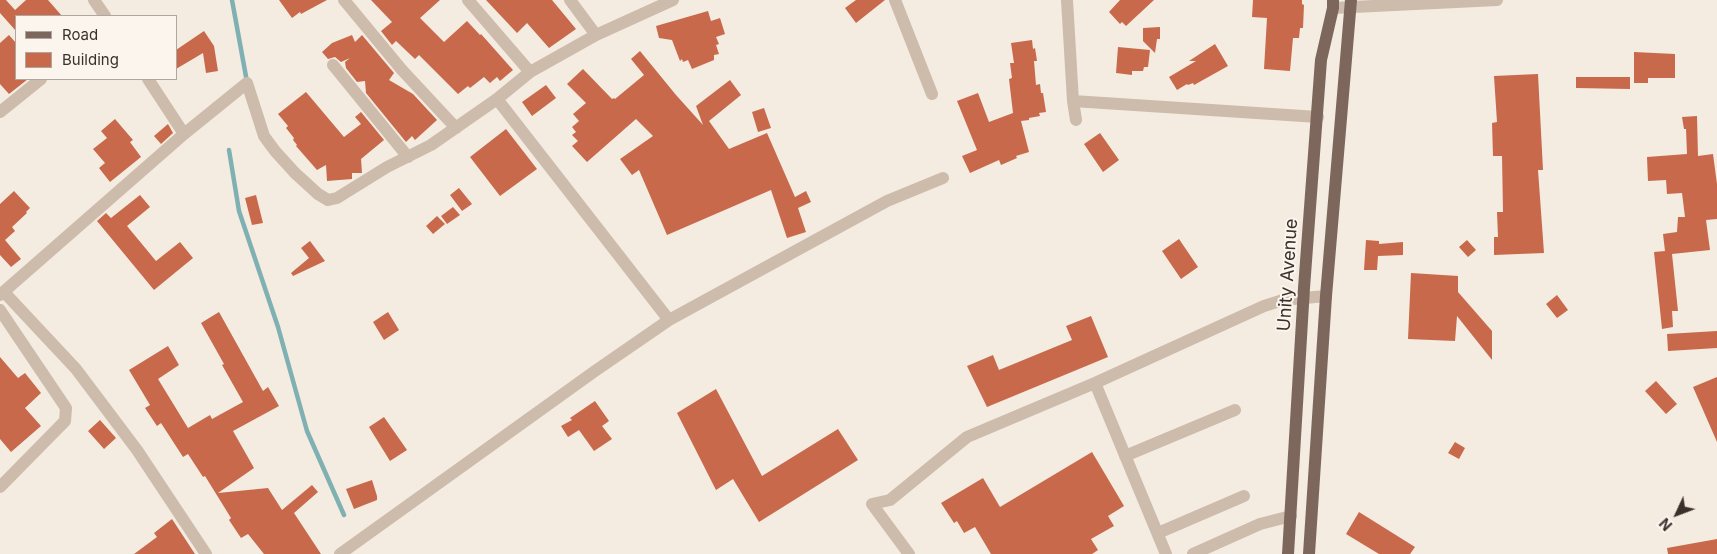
<!DOCTYPE html>
<style>
body{margin:0}
#map{position:relative;width:1717px;height:554px;overflow:hidden;background:#f4ebe1;font-family:Inter,sans-serif}
canvas{display:block}
.legend{position:absolute;left:15px;top:15px;width:162px;height:65px;box-sizing:border-box;background:#fbf5ee;border:1px solid #aea6a0;margin:0;padding:6px 9px;list-style:none;font-size:15px;color:#3b302b}
.legend li{display:flex;align-items:center;gap:10px;height:25px}
.legend b{width:25px;border:1px solid #aea6a0}
.north{position:absolute;left:1652px;top:489px;width:50px;height:50px;-webkit-text-stroke:4px #fbf5ee;paint-order:stroke;rotate:227deg;font-size:14px;font-weight:700;line-height:20px;text-align:center;color:#3b302b}
.north::after{content:'';display:block;margin:auto;width:18px;height:22px;background:#3b302b;clip-path:polygon(50% 0,100% 100%,50% 72%,0 100%)}
</style>
<div id="map">
<canvas width="1717" height="554"></canvas>
<ul class="legend">
<li><b style="height:6px;background:#7d675c"></b>Road</li>
<li><b style="height:14px;background:#c8694b"></b>Building</li>
</ul>
<div class="north">N</div>
</div>
<script>
const c = document.querySelector('canvas').getContext('2d');
c.lineJoin = 'round';
function toPath(rows) {
  const path = new Path2D();
  for (const r of rows) {
    path.moveTo(r[0], r[1]);
    for (let i = 2; i < r.length; i += 2) path.lineTo(r[i], r[i + 1]);
  }
  return path;
}
function trace(path, color, width, dash) {
  c.strokeStyle = color;
  c.lineWidth = width;
  c.lineCap = dash ? 'butt' : 'round';
  c.setLineDash(dash || []);
  c.stroke(path);
}
function fillPath(path, color) {
  c.fillStyle = color;
  c.fill(path, 'evenodd');
}
function drawText(font, color, halo, rows, align = 'center') {
  c.font = font + ' Inter,sans-serif';
  c.lineWidth = 4;
  c.setLineDash([]);
  c.textBaseline = 'middle';
  c.strokeStyle = halo;
  c.fillStyle = color;
  for (const [text, x, y, turn = 0] of rows) {
    c.save();
    c.translate(x, y);
    c.rotate((+turn || 0) * Math.PI / 180);
    c.textAlign = isNaN(turn) ? turn : align;
    if (halo) c.strokeText(text, 0, 0);
    c.fillText(text, 0, 0);
    c.restore();
  }
}
trace(toPath([
 [232,0,247,82],
 [229,150,239,211,278,327,307,431,344,515]
]), '#7fb0b2', 4.5);
fillPath(toPath([
 [0,0,6,0,15,10,26,0,48,0,62,16,16,16,16,31,0,13],
 [279,0,327,0,301,14,300,12,292,18],
 [371,0,440,0,420,18,444,42,467,21,480,35,481,34,513,70,500,81,497,77,490,83,484,77,470,88,468,86,458,94,419,55,415,59,396,41,392,45,381,31,392,22],
 [486,0,552,0,576,29,549,48,527,23,517,33],
 [856,0,885,0,856,23,845,8],
 [1120,0,1154,0,1126,26,1122,22,1120,24,1109,12],
 [1253,0,1302,0,1302,4,1304,5,1303,28,1300,28,1299,38,1293,38,1290,71,1264,69,1267,18,1252,17],
 [708,11,711,21,720,18,725,34,716,37,719,44,716,45,719,54,714,55,714,60,692,69,688,60,683,62,682,59,680,61,672,40,659,38,656,26],
 [1160,27,1160,39,1157,39,1155,53,1143,41,1143,28],
 [204,31,214,46,218,71,206,73,203,53,176,69,176,50],
 [9,35,16,43,16,79,28,79,9,94,0,84,0,43],
 [352,35,355,42,362,35,394,73,389,80,413,94,437,120,415,140,412,136,406,142,366,93,365,81,357,82,346,68,345,62,350,58,341,62,335,57,328,59,322,52,332,43],
 [1032,40,1033,49,1035,48,1037,61,1034,61,1036,85,1040,84,1041,93,1043,93,1046,112,1039,113,1040,116,1029,118,1029,120,1021,121,1029,152,1016,156,1017,158,1001,165,999,160,970,173,962,156,977,150,957,101,978,93,989,122,1013,113,1009,79,1012,78,1010,63,1014,63,1011,43],
 [1215,44,1228,66,1194,85,1193,83,1188,85,1187,84,1177,90,1169,77,1196,61,1189,61],
 [1118,47,1150,50,1148,67,1144,67,1143,71,1132,71,1132,75,1116,73],
 [640,51,676,95,703,125,696,106,730,80,741,95,709,121,729,149,767,133,795,197,806,191,811,202,798,208,806,232,787,238,771,190,667,235,639,170,632,175,620,159,653,136,636,119,587,162,572,146,578,141,572,135,576,132,572,127,579,121,573,114,586,103,567,84,583,69,612,99,614,98,615,99,644,75,631,59],
 [1634,52,1675,54,1675,78,1648,78,1648,83,1634,83],
 [1538,74,1543,170,1538,170,1544,253,1494,255,1494,237,1498,237,1497,212,1503,212,1502,156,1493,156,1492,123,1497,122,1494,76],
 [1576,77,1630,77,1630,89,1576,88],
 [546,85,556,98,532,116,522,102],
 [306,92,344,137,361,124,355,117,361,112,384,140,361,159,362,173,352,173,352,179,327,181,326,165,317,170,296,146,297,145,293,140,294,138,286,128,288,126,278,114],
 [764,108,771,128,758,132,752,112],
 [1697,116,1698,156,1713,154,1717,184,1717,219,1706,220,1710,250,1672,254,1678,311,1672,311,1673,327,1662,329,1654,252,1665,251,1663,234,1677,232,1678,217,1685,217,1682,193,1667,194,1666,180,1648,181,1647,157,1687,154,1686,129,1684,129,1682,117],
 [115,119,133,140,130,142,141,157,110,182,99,168,105,163,93,149,107,138,101,131],
 [168,124,173,133,161,144,154,136],
 [506,129,537,169,500,196,470,157],
 [1100,133,1119,160,1103,172,1084,144],
 [459,188,472,204,462,211,450,195],
 [14,191,30,208,26,212,27,213,12,227,15,231,5,240,21,259,11,267,0,255,0,204],
 [140,195,150,207,127,226,156,261,180,242,193,258,154,290,97,221,106,213,111,218],
 [256,195,263,223,252,225,245,198],
 [453,207,460,215,447,224,441,216],
 [437,216,445,224,433,234,426,226],
 [1179,239,1198,267,1181,279,1162,251],
 [1366,240,1379,241,1379,244,1403,242,1403,255,1378,256,1377,270,1364,270],
 [1467,240,1476,250,1468,257,1459,247],
 [310,241,325,261,293,276,291,273,309,258,301,248],
 [1411,273,1458,276,1458,292,1492,331,1492,360,1457,316,1455,341,1408,339],
 [1557,295,1568,310,1557,318,1546,304],
 [219,312,263,391,268,387,279,406,233,431,254,468,218,493,268,488,282,510,312,485,318,492,294,513,321,554,264,554,248,534,241,538,229,520,231,518,205,476,203,477,188,454,183,457,161,423,157,426,145,408,150,405,129,370,168,346,179,365,158,379,188,428,210,415,212,419,243,402,222,365,224,364,201,323],
 [388,312,399,330,384,340,373,322],
 [1091,316,1108,357,987,407,967,366,993,355,999,370,1072,340,1066,326],
 [1717,331,1717,348,1668,351,1667,334],
 [0,357,18,378,25,373,41,393,25,408,41,426,11,452,0,439],
 [1717,377,1717,442,1693,387],
 [1656,381,1677,404,1666,414,1645,391],
 [716,389,762,476,838,429,858,460,759,522,733,479,716,490,677,413],
 [595,401,609,421,602,426,612,439,594,451,579,430,568,437,561,426,572,420,570,418],
 [384,417,407,450,390,461,369,427],
 [100,420,116,438,104,449,88,431],
 [1455,442,1465,448,1459,459,1448,453],
 [1092,452,1124,506,1108,516,1114,526,1091,539,1098,550,1092,554,991,554,975,527,964,533,957,521,954,523,941,503,983,478,1000,507],
 [372,480,377,496,377,500,354,509,346,489],
 [1359,512,1415,547,1410,554,1379,554,1346,534],
 [172,519,195,554,134,554,157,537,154,533],
 [1717,539,1717,554,1668,554,1667,548]
]), '#c8694b');
trace(toPath([
 [94,0,105,16],
 [344,0,402,70,456,128],
 [468,0,530,72],
 [570,0,596,35],
 [895,0,932,94],
 [1067,0,1073,101,1076,120],
 [1333,8,1497,0],
 [333,65,408,157],
 [148,79,184,134],
 [497,99,669,320],
 [1073,101,1318,117],
 [0,112,41,79],
 [4,292,76,369,137,450,206,554],
 [0,295,184,134,247,83,264,136,275,151,295,173,318,194,328,200,337,198,387,167,431,145,497,99,530,72,596,35,673,0],
 [0,310,66,408,65,421,0,487],
 [1095,383,1166,554],
 [1125,456,1235,410],
 [1158,533,1244,496],
 [340,554,595,371,669,320,887,201,943,178],
 [909,554,872,504,890,500,967,437,1095,383,1264,306,1283,300,1326,296],
 [1193,554,1260,524,1291,516]
]), '#cdbbac', 12);
trace(toPath([
 [1288,554,1304,288,1321,60,1333,8,1333,0],
 [1309,554,1326,296,1351,0]
]), '#7d675c', 12);
drawText('18px', '#3b302b', '#fbf5ee', [
 ["Unity Avenue",1288,275,-86]
]);
</script>
